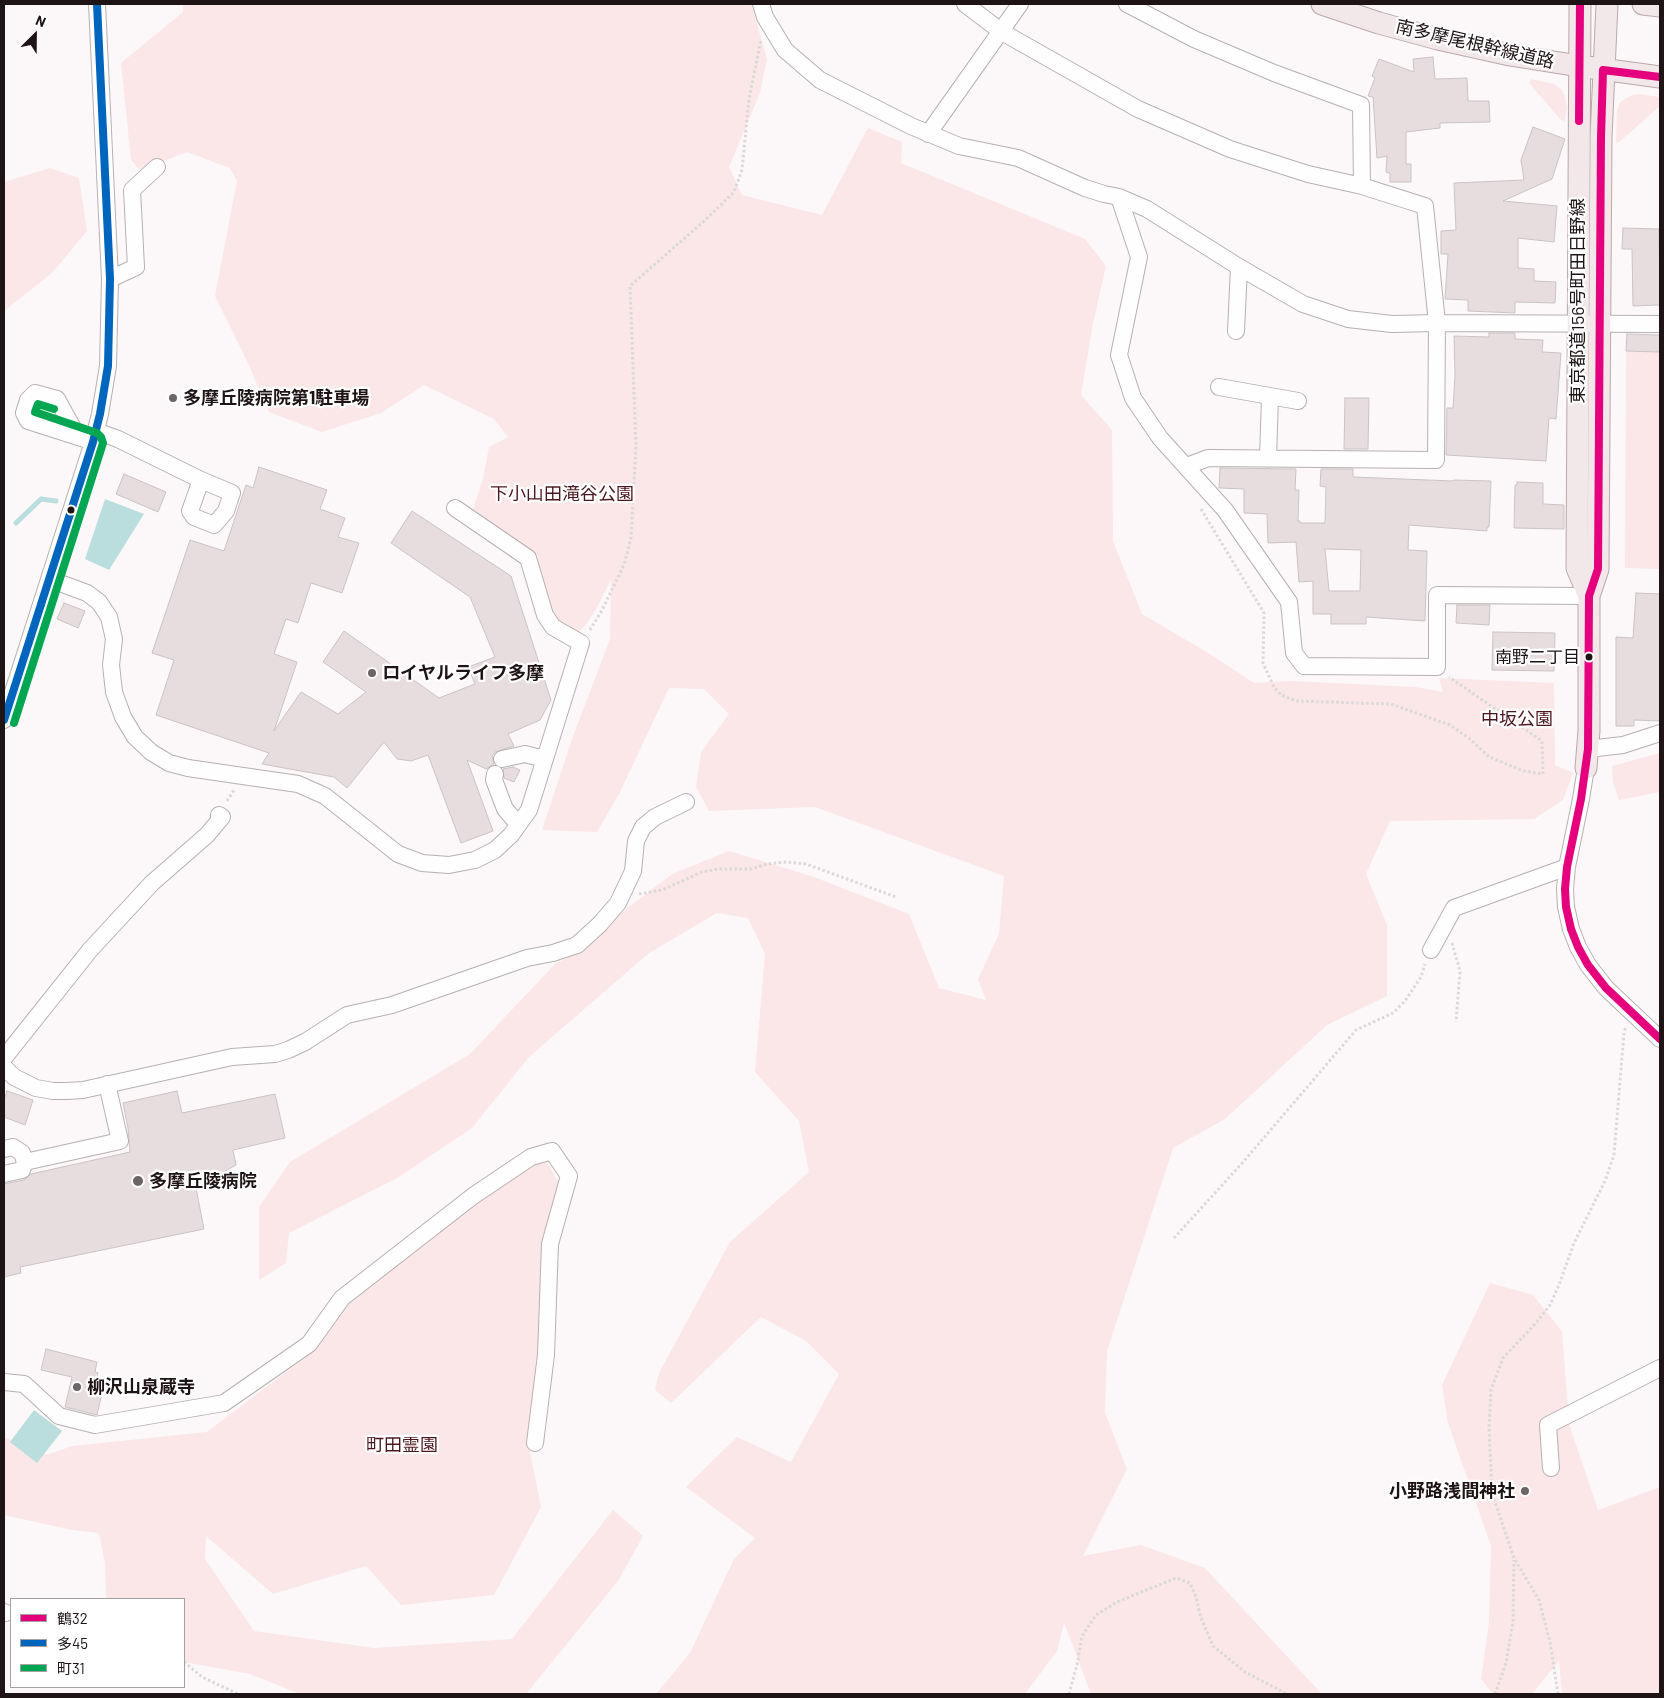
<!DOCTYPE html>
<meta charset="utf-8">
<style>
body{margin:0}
#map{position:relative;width:1664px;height:1698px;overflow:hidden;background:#fcf8f9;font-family:Barlow,"Noto Sans JP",sans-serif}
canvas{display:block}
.frame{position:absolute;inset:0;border:5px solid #1e1415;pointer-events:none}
.legend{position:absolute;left:10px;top:1598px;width:175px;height:90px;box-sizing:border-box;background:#fff;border:1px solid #a5a1a1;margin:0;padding:6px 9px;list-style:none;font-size:15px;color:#1e1415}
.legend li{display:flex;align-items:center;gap:10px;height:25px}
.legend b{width:25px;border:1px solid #a5a1a1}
.north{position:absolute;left:10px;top:10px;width:50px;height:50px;-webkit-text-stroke:4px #fff;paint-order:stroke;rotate:23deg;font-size:14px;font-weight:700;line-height:20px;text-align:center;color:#1e1415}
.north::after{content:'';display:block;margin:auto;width:18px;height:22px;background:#1e1415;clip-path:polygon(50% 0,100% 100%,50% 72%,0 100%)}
</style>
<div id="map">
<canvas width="1664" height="1698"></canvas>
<div class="frame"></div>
<ul class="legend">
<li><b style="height:6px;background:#e5007d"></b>鶴32</li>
<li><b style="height:6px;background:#0065bd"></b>多45</li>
<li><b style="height:6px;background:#00a651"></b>町31</li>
</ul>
<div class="north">N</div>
</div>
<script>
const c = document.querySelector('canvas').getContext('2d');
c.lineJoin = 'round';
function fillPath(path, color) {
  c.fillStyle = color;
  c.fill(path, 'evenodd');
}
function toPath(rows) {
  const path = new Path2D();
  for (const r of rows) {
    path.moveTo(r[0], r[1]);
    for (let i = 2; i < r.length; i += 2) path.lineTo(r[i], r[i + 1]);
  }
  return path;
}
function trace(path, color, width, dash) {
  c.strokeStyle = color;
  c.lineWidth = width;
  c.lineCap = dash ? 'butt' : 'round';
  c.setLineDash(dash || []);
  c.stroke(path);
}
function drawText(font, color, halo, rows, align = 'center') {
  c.font = font + ' Barlow,"Noto Sans JP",sans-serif';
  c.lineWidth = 4.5;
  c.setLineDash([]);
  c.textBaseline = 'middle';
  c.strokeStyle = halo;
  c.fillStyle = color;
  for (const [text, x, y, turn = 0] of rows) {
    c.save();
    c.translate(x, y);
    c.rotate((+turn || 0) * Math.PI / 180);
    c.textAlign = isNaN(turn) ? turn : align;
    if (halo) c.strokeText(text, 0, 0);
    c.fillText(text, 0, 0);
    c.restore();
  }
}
fillPath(toPath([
 [183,4,751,4,767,59,760,93,729,167,742,195,822,215,868,128,902,142,901,163,1085,239,1106,266,1093,323,1081,395,1112,430,1113,541,1142,614,1210,654,1254,683,1291,681,1415,687,1443,692,1439,678,1554,683,1555,765,1573,773,1563,800,1534,819,1390,821,1366,874,1387,925,1387,996,1327,1025,1225,1119,1173,1148,1107,1351,1105,1413,1127,1469,1083,1556,1141,1545,1205,1568,1322,1694,1091,1694,1064,1622,1057,1651,1025,1694,656,1694,690,1653,734,1559,755,1538,686,1487,737,1437,791,1462,839,1374,806,1341,761,1317,671,1403,655,1390,659,1373,730,1242,809,1172,799,1121,755,1072,765,954,748,918,717,913,649,953,529,1057,472,1128,399,1177,289,1233,286,1263,259,1280,259,1207,290,1162,470,1054,555,964,583,949,621,913,672,874,729,851,814,877,909,914,939,988,986,1000,978,979,999,934,1004,876,815,807,709,811,696,787,701,752,729,714,704,689,669,688,620,792,597,832,542,830,573,736,610,639,611,580,596,609,585,626,576,634,552,616,538,572,538,557,473,509,483,479,489,447,508,437,494,419,424,385,381,413,322,432,269,412,247,361,215,296,237,181,230,168,187,152,140,170,131,160,121,63,183,12],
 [1531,79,1554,84,1562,90,1565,97,1567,107,1565,121,1561,120,1529,83],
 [1639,94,1660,97,1660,106,1618,143,1616,142,1617,111,1620,102,1632,95],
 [50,168,79,178,87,231,53,272,4,311,4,182],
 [1626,351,1660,352,1660,569,1625,568],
 [1660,753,1660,792,1619,800,1613,782,1612,766],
 [546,1161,561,1186,528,1442,541,1507,494,1595,401,1605,366,1566,273,1594,206,1536,205,1559,254,1631,374,1648,512,1639,613,1510,643,1536,618,1581,526,1694,300,1694,250,1674,184,1662,184,1599,106,1599,105,1563,99,1533,72,1530,4,1515,4,1437,47,1455,72,1446,207,1432,314,1351,348,1303,481,1200,533,1164],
 [1490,1283,1533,1295,1562,1331,1569,1424,1598,1510,1660,1487,1660,1694,1562,1694,1559,1661,1532,1694,1493,1694,1481,1679,1489,1622,1491,1546,1448,1423,1442,1385]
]), '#fbe6e8');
fillPath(toPath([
 [105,499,144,514,109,570,85,559],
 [34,1410,62,1431,37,1463,10,1442]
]), '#badddd');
trace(toPath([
 [16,523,41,499,56,501]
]), '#badddd', 5);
const building = toPath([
 [1433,57,1435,79,1467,78,1468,101,1489,101,1490,122,1440,123,1440,128,1406,132,1406,164,1411,164,1411,182,1390,182,1390,173,1386,172,1387,156,1377,158,1373,97,1368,96,1375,78,1372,76,1379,59,1414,72,1413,59,1433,57],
 [1533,127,1565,139,1552,179,1503,201,1557,206,1554,242,1518,238,1518,268,1534,269,1534,281,1556,282,1555,303,1515,302,1515,313,1468,311,1468,300,1445,299,1448,254,1441,254,1441,231,1456,230,1454,183,1524,180,1521,160,1533,127],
 [1623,228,1659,229,1660,305,1633,306,1632,249,1622,249,1623,228],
 [1489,333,1515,333,1515,339,1543,340,1542,352,1561,353,1556,419,1549,418,1546,461,1446,455,1447,408,1453,408,1455,375,1454,336,1489,337,1489,333],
 [1627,334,1660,335,1660,352,1626,351,1627,334],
 [1345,398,1369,398,1368,449,1344,449,1345,398],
 [259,467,327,490,320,509,345,518,338,537,359,543,342,593,311,583,298,623,286,619,274,654,297,662,274,731,301,692,338,714,366,692,323,662,344,631,439,698,475,684,468,667,495,657,470,597,391,543,412,511,511,576,551,700,540,720,508,734,514,746,495,752,492,756,494,764,486,769,467,760,493,831,461,843,428,755,411,761,397,759,384,742,347,788,334,777,262,764,269,753,156,715,174,660,152,653,190,540,224,551,246,485,253,488,259,467],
 [1220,468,1296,469,1295,490,1299,490,1298,521,1300,521,1300,523,1325,523,1326,487,1320,486,1321,469,1353,469,1353,477,1453,481,1454,480,1491,481,1489,527,1487,527,1487,531,1409,525,1408,550,1427,551,1425,621,1366,617,1366,624,1331,624,1331,614,1313,614,1313,581,1299,582,1296,542,1268,543,1267,514,1244,513,1244,489,1219,488,1220,468],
 [1325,549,1361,550,1360,591,1329,591,1325,549],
 [124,474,166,492,158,512,116,494,124,474],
 [1517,482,1543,483,1543,504,1564,505,1564,529,1514,528,1515,485,1517,485,1517,482],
 [1636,593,1660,594,1660,721,1634,720,1634,726,1616,726,1616,637,1633,638,1636,593],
 [64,603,85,611,78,628,57,619,64,603],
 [1457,605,1490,605,1489,625,1456,623,1457,605],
 [1493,632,1555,633,1554,671,1492,670,1493,632],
 [513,767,520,770,514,782,504,778,503,769,513,767],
 [7,1091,33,1100,25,1125,4,1117,4,1100,7,1091],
 [177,1091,182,1113,275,1094,285,1138,233,1150,236,1165,196,1188,204,1229,20,1267,21,1273,4,1277,4,1184,24,1180,31,1174,130,1152,128,1128,123,1103,177,1091],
 [46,1349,97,1362,95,1372,98,1373,96,1382,104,1384,97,1415,65,1407,72,1377,41,1370,46,1349]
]);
fillPath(building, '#e8ddde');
trace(building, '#cac3c4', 1);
const minor = toPath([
 [761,4,765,17,785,50,820,80,911,126,959,146,1018,158,1085,188,1104,194,1119,197,1147,209,1239,267,1303,304,1348,319,1392,324,1437,323,1660,324],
 [965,4,1002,32,1138,109,1230,149,1308,174,1362,186,1425,206,1437,323,1436,460,1208,458,1187,466],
 [1127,4,1194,39,1274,73,1361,105,1362,186],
 [928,134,1020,4],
 [1119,197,1139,257,1119,355,1133,398,1160,438,1225,510,1289,602,1294,653,1304,666,1437,667,1437,595,1589,596],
 [110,279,136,267,132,190,157,167],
 [1236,331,1239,267],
 [1219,387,1298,401],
 [96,431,118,439,201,480,232,493,226,511,214,525,194,517,190,511,201,480],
 [78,437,57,399,35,393,28,400,24,413,28,421,78,437,93,442],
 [1268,459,1270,396],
 [49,579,87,593,99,602,109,617,114,639,111,665,114,692,123,717,135,737,151,752,169,763,188,768,298,784,325,796,398,854,422,863,449,865,475,860,495,850,511,835,529,810,581,643,553,627,545,615,528,558,455,508],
 [4,720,93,442,100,414,108,366,110,279,97,4],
 [1588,749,1623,745,1660,733],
 [502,759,525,754,544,759],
 [1586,768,1581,799,1567,867,1565,889,1566,907,1571,929,1578,947,1588,965,1606,988,1660,1039],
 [495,774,494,780,505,809,518,824],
 [1431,950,1454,908,1567,867],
 [4,1058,90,950,152,883,207,835,222,817,219,815],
 [4,1067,14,1077,36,1088,53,1091,67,1091,83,1090,232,1057,275,1054,288,1050,305,1042,347,1015,392,1005,527,958,553,953,577,945,600,924,618,903,633,871,636,841,643,827,655,817,686,802],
 [4,1149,13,1147,22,1153,25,1162,22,1170,4,1174],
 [25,1162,120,1141,107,1084],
 [4,1382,24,1384,59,1416,95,1425,224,1403,309,1344,342,1298,473,1196,531,1157,552,1151,569,1176,550,1244,546,1355,535,1443],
 [1551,1468,1548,1425,1660,1368],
 [4,1612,6,1613]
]);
const major = toPath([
 [1322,4,1379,23,1438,39,1510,55,1579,66,1660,77],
 [1580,4,1577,568,1589,596],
 [1643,4,1660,6],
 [1586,768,1589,731,1589,596,1598,569,1601,137,1607,4]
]);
trace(minor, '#b7b0b1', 18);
trace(major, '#bba8ab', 23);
trace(toPath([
 [1201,509,1264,613,1263,663,1274,687,1281,695,1296,701,1391,704,1450,725,1470,739,1489,757,1524,771,1543,774,1542,741,1449,677],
 [590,630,601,612,624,565,631,538,636,446,630,286,702,223,734,192,742,170,749,99,761,40],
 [227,801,234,790],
 [639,894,662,890,702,872,718,869,751,869,767,864,786,862,806,864,896,897],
 [1452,943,1460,971,1456,1022],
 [1174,1238,1244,1161,1356,1030,1393,1013,1405,1001,1421,977,1425,964],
 [184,1662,202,1677,238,1694],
 [1069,1694,1077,1665,1082,1636,1096,1615,1117,1602,1176,1578,1190,1583,1196,1597,1201,1618,1213,1646,1245,1672,1287,1694],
 [1495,1694,1506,1663,1513,1622,1514,1560],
 [1558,1694,1550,1642,1539,1600,1514,1558,1492,1493,1489,1428,1491,1390,1503,1358,1536,1323,1550,1305,1559,1285,1574,1243,1605,1181,1614,1155,1624,1033,1626,1026]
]), '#dad9d9', 3, [2.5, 2.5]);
trace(minor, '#fffefe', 16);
trace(major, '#f2e7e9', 21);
trace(toPath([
 [1660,77,1603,70,1601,137,1598,569,1589,596,1588,749,1581,799,1567,867,1565,889,1566,907,1571,929,1578,947,1588,965,1606,988,1660,1039],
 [1579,121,1580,4]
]), '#e5007d', 8);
trace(toPath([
 [4,720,93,442,100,414,108,366,110,279,97,4]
]), '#0065bd', 8);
trace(toPath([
 [14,723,103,443,101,437,97,433,35,412,38,404,54,409]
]), '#00a651', 8);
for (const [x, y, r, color] of [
 [173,398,5,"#6c6465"],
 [71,510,4.5,"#1e1415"],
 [1589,657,4.5,"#1e1415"],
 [372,673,5,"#6c6465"],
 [138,1181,6,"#6c6465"],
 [77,1387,5,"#6c6465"],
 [1525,1491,5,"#6c6465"]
]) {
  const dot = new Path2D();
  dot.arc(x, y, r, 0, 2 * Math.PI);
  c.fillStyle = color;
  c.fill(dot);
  trace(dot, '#fff', 2);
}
drawText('17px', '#1e1415', '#fff', [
 ["南野二丁目",1580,657]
], 'right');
drawText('18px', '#1e1415', '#fff', [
 ["南多摩尾根幹線道路",1475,44,13],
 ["東京都道156号町田日野線",1578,301,-90]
]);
drawText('bold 18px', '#1e1415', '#fff', [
 ["多摩丘陵病院第1駐車場",183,398],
 ["ロイヤルライフ多摩",382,673],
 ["多摩丘陵病院",149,1181],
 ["柳沢山泉蔵寺",87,1387],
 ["小野路浅間神社",1515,1491,"right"]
], 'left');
drawText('18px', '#4c161f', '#fff', [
 ["下小山田滝谷公園",562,494],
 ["中坂公園",1517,719],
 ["町田霊園",402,1445]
]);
</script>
